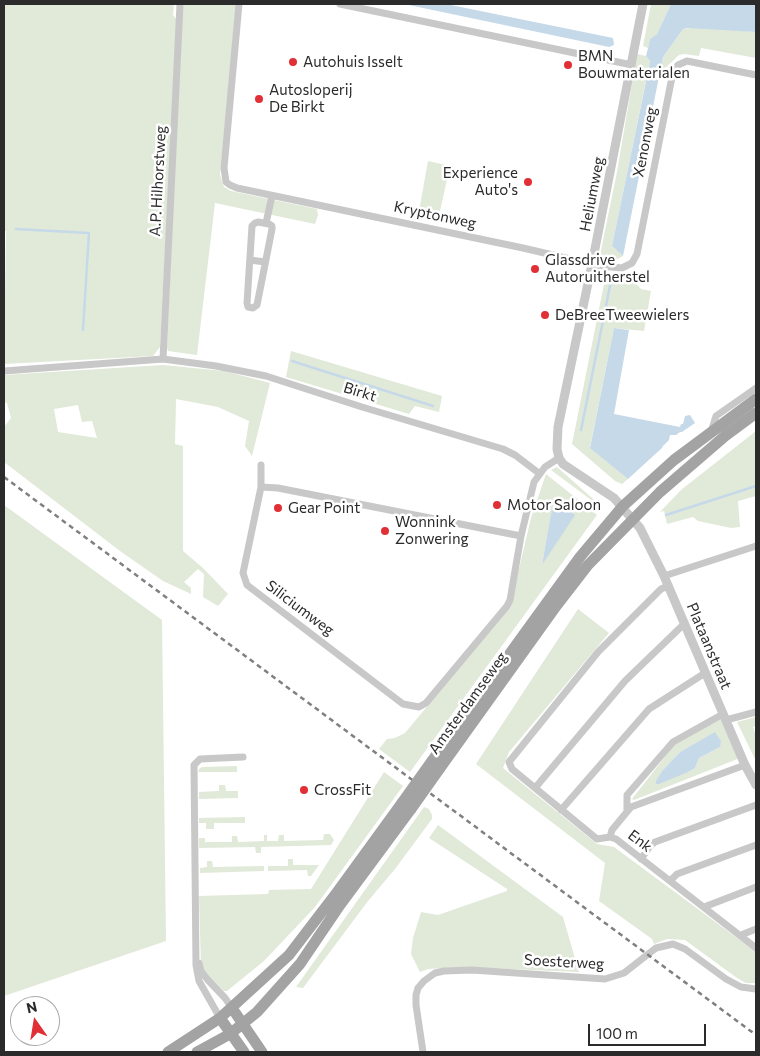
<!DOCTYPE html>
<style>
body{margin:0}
#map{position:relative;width:760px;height:1056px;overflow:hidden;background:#fff;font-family:Commissioner,sans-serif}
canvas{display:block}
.frame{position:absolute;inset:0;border:5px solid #2b2b2b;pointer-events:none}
.north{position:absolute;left:10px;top:996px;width:50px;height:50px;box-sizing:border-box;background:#fff;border:1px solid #aaa;border-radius:50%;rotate:347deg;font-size:14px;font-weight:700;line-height:20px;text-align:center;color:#2b2b2b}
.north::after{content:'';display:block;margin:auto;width:18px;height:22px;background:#e02f35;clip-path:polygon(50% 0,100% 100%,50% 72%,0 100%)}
.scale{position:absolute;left:588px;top:1024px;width:118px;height:22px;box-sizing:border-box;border:2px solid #2b2b2b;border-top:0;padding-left:6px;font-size:15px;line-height:18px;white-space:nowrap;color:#2b2b2b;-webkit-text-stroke:4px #fff;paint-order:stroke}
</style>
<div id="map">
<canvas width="760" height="1056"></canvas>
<div class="frame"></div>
<div class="north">N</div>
<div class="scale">100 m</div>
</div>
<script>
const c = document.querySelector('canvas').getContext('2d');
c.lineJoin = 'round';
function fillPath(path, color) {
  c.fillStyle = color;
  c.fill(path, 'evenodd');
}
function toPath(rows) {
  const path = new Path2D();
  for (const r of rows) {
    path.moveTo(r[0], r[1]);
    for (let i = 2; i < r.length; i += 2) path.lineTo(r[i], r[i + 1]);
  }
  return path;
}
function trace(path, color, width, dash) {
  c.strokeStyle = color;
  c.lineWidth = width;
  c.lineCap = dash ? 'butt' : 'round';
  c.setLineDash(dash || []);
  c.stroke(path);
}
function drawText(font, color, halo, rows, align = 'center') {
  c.font = font + ' Commissioner,sans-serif';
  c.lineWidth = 5;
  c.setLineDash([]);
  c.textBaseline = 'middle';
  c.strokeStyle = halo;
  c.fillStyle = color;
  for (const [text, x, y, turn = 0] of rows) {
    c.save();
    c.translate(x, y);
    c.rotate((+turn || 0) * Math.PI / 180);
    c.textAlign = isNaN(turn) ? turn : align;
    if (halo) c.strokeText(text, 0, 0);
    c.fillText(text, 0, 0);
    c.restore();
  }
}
fillPath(toPath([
 [4,4,174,4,173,15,177,20,160,347,153,356,4,364,6,231,4,231],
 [182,4,236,4,220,175,224,187,231,191,317,209,318,215,315,224,215,203,197,355,168,351,167,348],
 [651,4,671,4,657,34,650,39,648,48,643,46],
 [699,27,756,32,756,58,701,48,699,56,684,54,679,55,660,73,663,57,683,29],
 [637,54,646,56,650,61,612,246,623,256,616,260,607,259,600,255,617,172],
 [428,161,450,166,438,220,418,217],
 [606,274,631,278,641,289,651,291,644,331,614,328,590,447,628,479,622,484,615,481,572,444],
 [291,351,442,396,439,412,415,406,409,414,286,377],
 [163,365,224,371,270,383,252,456,245,446,249,421,218,407,176,399,175,444,183,446,183,551,203,568,228,594,218,606,203,597,204,574,198,569,184,582,191,588,191,594,163,581,120,551,4,462,4,427,11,418,7,403,4,402,4,375],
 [78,405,82,422,92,421,97,438,58,432,54,409],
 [756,431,756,496,738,501,740,527,731,528,698,521,693,517,667,524,664,511,660,512,681,490],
 [557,467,600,505,598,505,551,470],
 [546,474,597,515,410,772,379,749,387,739,395,738,405,733,510,607,531,518],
 [556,499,548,553,542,565,550,518],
 [4,505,162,620,166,941,4,996],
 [578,609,609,633,509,752,503,768,597,844,614,847,756,952,756,983,746,983,737,978,685,940,667,939,654,944,652,939,599,901,605,863,476,764],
 [756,717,756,726,753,727,756,736,756,761,737,722],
 [721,719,740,758,634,800,632,799,678,740],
 [715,733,720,747,699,758,695,768,688,772,663,770,680,752],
 [237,766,237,772,198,772,199,769,202,767],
 [384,772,403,786,315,907,264,961,227,991,224,991,202,970,201,966,199,896,268,894,269,890,311,889],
 [219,785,225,785,226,791,238,791,238,798,199,799,199,792,219,791],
 [424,807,429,809,432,815,432,819,395,869,368,901,303,988,296,987],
 [245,817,245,823,214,823,214,829,206,829,206,823,199,823,199,818],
 [438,825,563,917,579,972,462,967,428,969,420,972,411,954,413,938,421,912,438,915,507,891,507,889,429,838],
 [324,834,330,834,334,840,331,845,261,847,261,853,256,853,255,847,199,848,199,838,205,838,205,842,232,842,232,836,237,836,238,842,264,841,264,835,267,835,267,841,278,841,279,835,284,835,284,841,323,840],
 [288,859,293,859,293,865,319,865,311,876,308,876,307,870,268,871,268,866,288,866],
 [207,861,212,861,213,867,264,866,264,871,200,873,200,868,207,867]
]), '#e1e9d9');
fillPath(toPath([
 [404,4,446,4,613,38,614,45,609,47],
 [671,4,756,4,756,32,688,28,683,29,663,57,623,256,612,246,649,67,650,61,646,56,648,48,650,39,657,34],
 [614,328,629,330,614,414,680,427,681,424,683,424,685,416,690,415,695,423,682,432,680,432,676,435,670,435,669,440,662,447,662,448,628,479,590,448],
 [555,499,575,515,542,565,550,518],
 [715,732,721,741,720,747,699,758,695,768,688,772,659,784,656,784,656,781,663,770,680,752]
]), '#c5d9e9');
trace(toPath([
 [16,229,89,233,83,330],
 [292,361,433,406],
 [581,430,611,281],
 [666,515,756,486]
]), '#c5d9e9', 2.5);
trace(toPath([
 [239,4,224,168,226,182,230,185,237,188,523,248,600,266,622,268,632,263,637,254,673,72,678,65,687,61,756,75],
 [340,4,632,65],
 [258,222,269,224,272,226,272,229,257,305,253,308,248,307,247,303,252,226,255,223,258,222],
 [266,223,272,196],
 [250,260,265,262],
 [163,359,180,4],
 [4,371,163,359,216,366,266,376,362,407,503,449,515,455,540,474],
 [711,432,716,416,756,388],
 [261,465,261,487],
 [521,536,278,488,261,487,243,573,247,585,403,704,419,707,426,703,507,606,510,600,521,536,534,482,545,467,559,458],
 [664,576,756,546],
 [668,586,661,589,598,652,509,762,512,769,597,839,610,837,616,839,756,948],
 [726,720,756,712],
 [535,788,625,681,684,624],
 [561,810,649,709,705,673],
 [627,811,627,795,673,742,723,714],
 [610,837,612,830,631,807,745,765],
 [641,859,650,846,655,842,756,805],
 [670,881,677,874,756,845],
 [704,907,756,887],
 [741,935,756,929],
 [199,963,201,971,207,979,225,998,232,1008],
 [220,1018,199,981,196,965,194,765,200,759,243,757],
 [423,1052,416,1005,416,995,418,988,424,981,435,973,444,971,472,970,605,979,624,973,656,948,673,944,685,949,726,979,741,987,756,989]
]), '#c8c8c8', 7);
trace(toPath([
 [643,4,592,264,558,427,557,449,559,458,563,464,614,498,640,528,664,576,745,765,756,785]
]), '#c8c8c8', 9);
trace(toPath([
 [432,761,580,557,623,506,674,460,756,399],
 [440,768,554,609,588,565,660,492,725,436,756,413],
 [232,1008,262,1052],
 [220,1018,244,1052],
 [168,1052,220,1018,289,955,338,891,402,803],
 [197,1052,230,1034,257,1012,300,964,340,905,411,809]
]), '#a3a3a3', 11);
trace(toPath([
 [4,477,756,1035]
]), '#808080', 2.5, [5, 4]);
trace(toPath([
 [402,803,432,761],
 [411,809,440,768]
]), '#a3a3a3', 11);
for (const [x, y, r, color] of [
 [293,62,5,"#e02f35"],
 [568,65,5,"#e02f35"],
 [259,99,5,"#e02f35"],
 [528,182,5,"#e02f35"],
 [535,269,5,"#e02f35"],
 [545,315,5,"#e02f35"],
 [497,505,5,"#e02f35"],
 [278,508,5,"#e02f35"],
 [385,531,5,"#e02f35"],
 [304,790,5,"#e02f35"]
]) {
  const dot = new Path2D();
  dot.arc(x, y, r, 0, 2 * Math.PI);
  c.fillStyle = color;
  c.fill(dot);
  trace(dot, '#fff', 2);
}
drawText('15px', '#2b2b2b', '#fff', [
 ["BMN",578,56],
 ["Bouwmaterialen",578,73],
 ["Autohuis Isselt",303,62],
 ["Autosloperij",269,90],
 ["De Birkt",269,107],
 ["Experience",518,173,"right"],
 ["Auto's",518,190,"right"],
 ["Glassdrive",545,260],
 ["Autoruitherstel",545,277],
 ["DeBreeTweewielers",555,315],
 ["Motor Saloon",507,505],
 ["Gear Point",288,508],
 ["Wonnink",395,522],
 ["Zonwering",395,539],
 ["CrossFit",314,790]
], 'left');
drawText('15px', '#2b2b2b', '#fff', [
 ["Xenonweg",645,142,-79],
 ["A.P. Hilhorstweg",158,181,-87],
 ["Heliumweg",592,194,-79],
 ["Kryptonweg",435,215,12],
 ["Birkt",360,392,17],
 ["Siliciumweg",300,608,37],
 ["Plataanstraat",709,646,67],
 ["Amsterdamseweg",468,703,-54],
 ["Enk",640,841,37],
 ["Soesterweg",564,962,3]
]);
</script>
